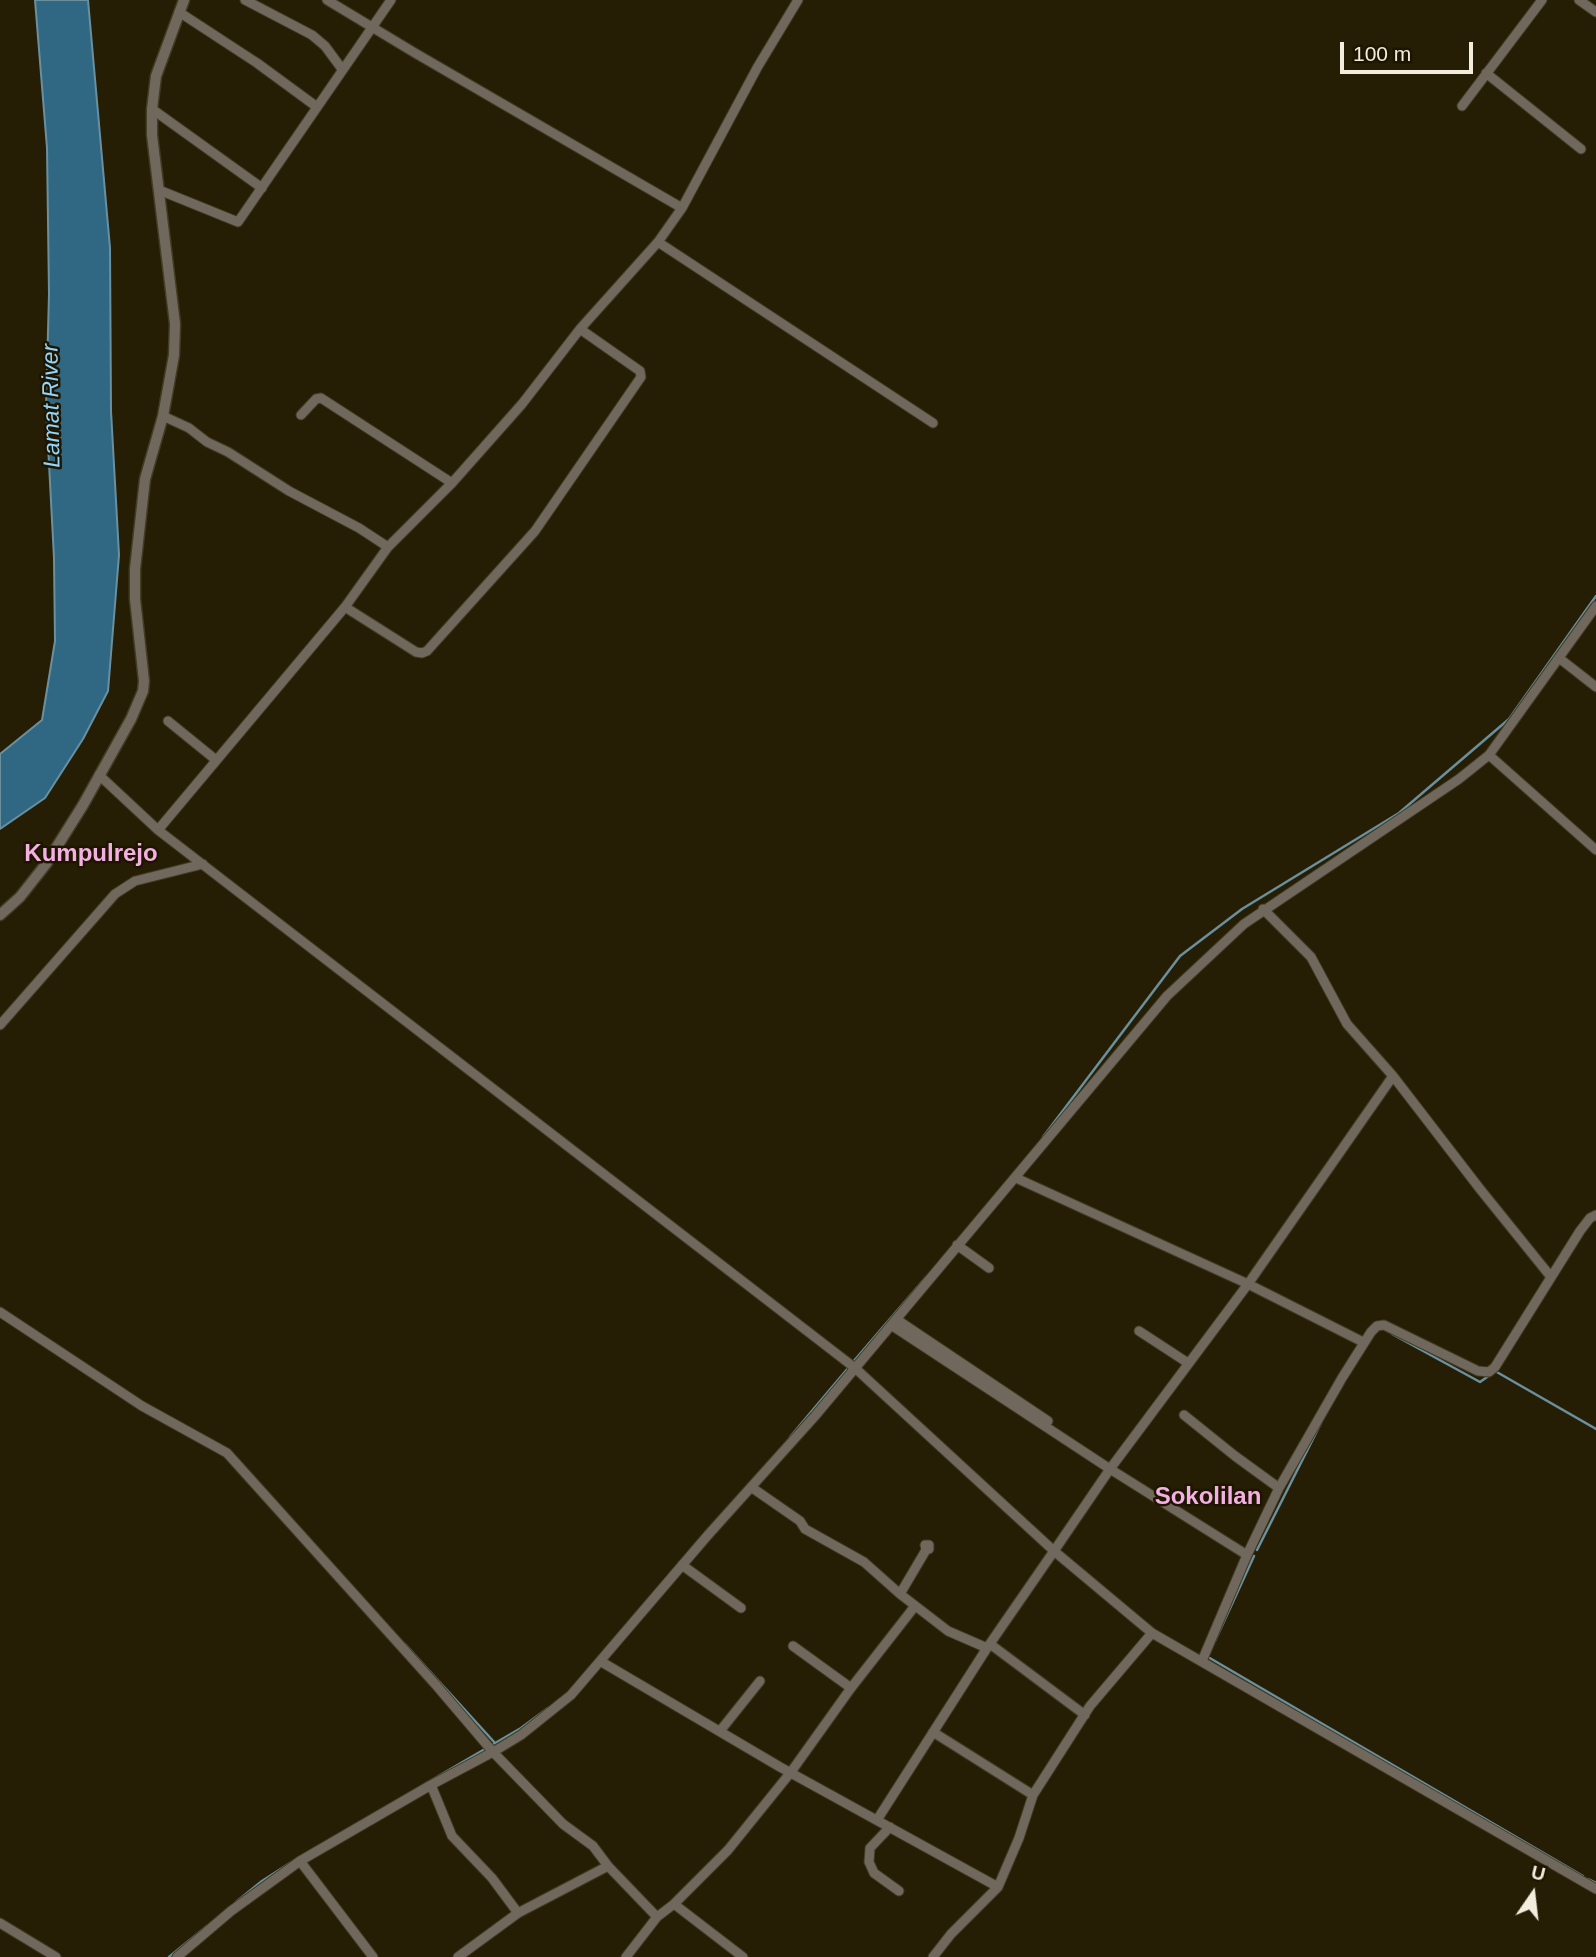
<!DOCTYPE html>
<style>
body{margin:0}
#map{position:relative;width:1596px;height:1957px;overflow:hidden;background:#261e04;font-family:Arial,sans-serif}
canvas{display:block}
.north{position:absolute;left:1498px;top:1859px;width:70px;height:70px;-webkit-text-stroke:5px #1d1500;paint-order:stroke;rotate:14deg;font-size:19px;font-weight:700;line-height:28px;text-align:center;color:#f2eddd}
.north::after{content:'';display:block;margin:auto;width:24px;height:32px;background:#f2eddd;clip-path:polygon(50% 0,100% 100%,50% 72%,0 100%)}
.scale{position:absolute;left:1340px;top:42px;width:133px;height:32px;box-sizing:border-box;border:4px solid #f2eddd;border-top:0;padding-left:9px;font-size:21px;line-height:24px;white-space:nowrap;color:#f2eddd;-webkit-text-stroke:5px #1d1500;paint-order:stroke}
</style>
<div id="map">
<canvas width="1596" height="1957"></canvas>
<div class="north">U</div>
<div class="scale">100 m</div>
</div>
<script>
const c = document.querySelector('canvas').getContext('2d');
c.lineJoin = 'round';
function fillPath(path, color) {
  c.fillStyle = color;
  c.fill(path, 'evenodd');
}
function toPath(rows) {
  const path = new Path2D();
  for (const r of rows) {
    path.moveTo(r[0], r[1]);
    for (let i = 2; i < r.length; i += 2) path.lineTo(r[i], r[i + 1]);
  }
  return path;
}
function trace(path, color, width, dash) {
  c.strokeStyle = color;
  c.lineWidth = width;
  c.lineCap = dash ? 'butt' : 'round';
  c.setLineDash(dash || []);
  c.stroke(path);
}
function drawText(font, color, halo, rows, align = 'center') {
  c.font = font + ' Arial,sans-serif';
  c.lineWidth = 5;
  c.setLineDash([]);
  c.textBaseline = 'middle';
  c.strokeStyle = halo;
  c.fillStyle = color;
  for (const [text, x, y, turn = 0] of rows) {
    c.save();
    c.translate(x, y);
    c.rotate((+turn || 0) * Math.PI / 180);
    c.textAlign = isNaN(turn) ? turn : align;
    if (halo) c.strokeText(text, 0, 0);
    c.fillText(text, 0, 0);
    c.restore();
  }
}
const water = toPath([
 [35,0,88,0,110,248,111,411,119,555,108,691,83,739,45,798,0,829,0,754,42,720,55,641,54,558,46,407,49,294,47,148,35,0]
]);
fillPath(water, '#306884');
trace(water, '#6a909f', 2);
trace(toPath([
 [1043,1137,1180,956,1242,909,1399,813,1509,719,1596,596],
 [1392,1334,1480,1382,1490,1375],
 [853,1362,926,1277],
 [1495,1371,1596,1429],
 [790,1437,849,1367],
 [1257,1550,1321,1423],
 [1215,1641,1254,1556],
 [405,1644,495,1743],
 [1208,1657,1583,1876],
 [308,1852,521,1728,548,1708],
 [1588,1879,1596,1883],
 [236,1902,262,1881,290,1863],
 [169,1957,207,1926]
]), '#6a909f', 2.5);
const minor = toPath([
 [245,0,312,35,325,46,342,69],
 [327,0,415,53,682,208],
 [1579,0,1596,12],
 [179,12,257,63,317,107],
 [1486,73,1581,149],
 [1462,106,1542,0],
 [152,109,262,188],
 [159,190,238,222,391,0],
 [658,242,933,423],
 [301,415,316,399,321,398,452,483],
 [163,416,189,428,207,442,228,452,289,491,359,528,388,547],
 [345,607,416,652,422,653,427,651,535,531,641,377,640,371,580,329],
 [1559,658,1596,687],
 [168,721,216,760],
 [1489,755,1596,850],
 [99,775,158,830,855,1368,1054,1551,1152,1633,1596,1889],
 [158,830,345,607,388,547,452,483,522,404,580,329,658,242,682,208,757,68,798,0],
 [1263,909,1311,957,1347,1024,1393,1076,1480,1189,1551,1277],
 [0,1025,115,894,135,881,203,864],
 [1016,1178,1248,1284,1363,1342],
 [957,1245,989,1268],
 [0,1312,142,1406,227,1453,436,1685,493,1752,563,1824,593,1846,608,1866,657,1917],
 [896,1319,1048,1421],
 [891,1325,1110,1469,1247,1555],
 [1139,1331,1188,1363],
 [1184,1415,1235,1456,1279,1488],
 [751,1487,800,1521,805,1529,864,1562,900,1594,948,1631,987,1648],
 [682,1565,741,1608],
 [900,1594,926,1550,925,1545,929,1545,929,1549],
 [990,1644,1085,1715],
 [793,1646,851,1688],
 [600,1661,780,1767,998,1887],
 [1202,1661,1247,1555,1279,1488,1342,1378,1371,1332,1377,1326,1384,1325,1478,1371,1489,1372,1495,1367,1580,1231,1590,1218,1596,1215],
 [720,1731,760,1681],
 [933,1732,1033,1795],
 [431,1785,452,1836,492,1878,518,1913,608,1866],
 [877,1820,987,1648,1054,1551,1110,1469,1248,1284,1393,1076],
 [890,1827,870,1848,869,1862,874,1873,899,1891],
 [300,1861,373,1957],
 [674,1904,743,1957],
 [0,1923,56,1957],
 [177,1957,231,1911,300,1861,431,1785,493,1752,521,1735,571,1695,708,1535,815,1416,1167,996,1244,924,1459,779,1489,755,1596,606],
 [458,1957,518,1913],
 [626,1957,657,1917,674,1904,728,1850,791,1772,851,1688,915,1606],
 [933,1957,951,1934,998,1887,1019,1838,1033,1795,1090,1706,1152,1633]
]);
const tertiary = toPath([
 [0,915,20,897,46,864,83,805,131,719,143,691,144,681,135,599,135,569,145,479,163,416,174,355,175,324,152,135,152,109,156,76,184,0]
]);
trace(minor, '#433b22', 11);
trace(tertiary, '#433b22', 13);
trace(minor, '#71685d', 9);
trace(tertiary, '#71685d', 10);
drawText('italic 23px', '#94d5f9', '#1d1500', [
 ["Lamat River",52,406,-91]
]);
drawText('bold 24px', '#f3b0e1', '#1d1500', [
 ["Kumpulrejo",91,854],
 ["Sokolilan",1208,1497]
]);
</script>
